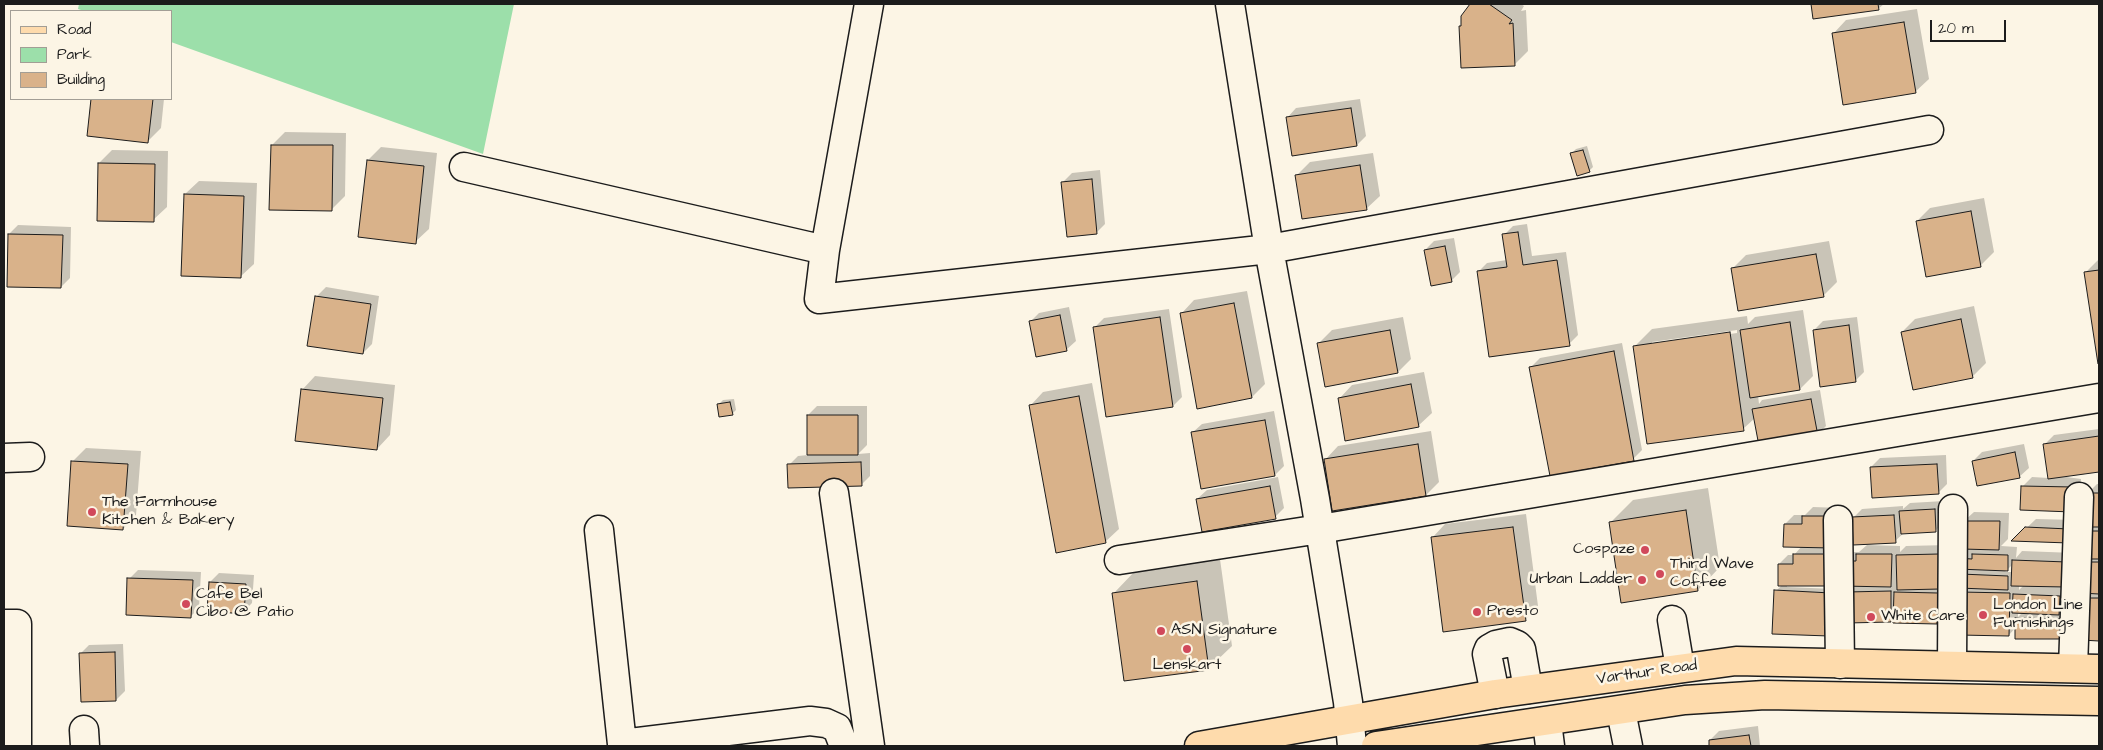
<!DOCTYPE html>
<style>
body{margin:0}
#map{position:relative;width:2103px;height:750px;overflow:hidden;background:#fcf5e5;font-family:"Architects Daughter",sans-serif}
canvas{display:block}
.frame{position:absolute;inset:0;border:5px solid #1c1c1c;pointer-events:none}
.legend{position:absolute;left:10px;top:10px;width:162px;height:90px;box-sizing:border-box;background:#fcf5e5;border:1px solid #a29e95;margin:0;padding:6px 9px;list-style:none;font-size:15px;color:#1c1c1c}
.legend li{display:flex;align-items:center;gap:10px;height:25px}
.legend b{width:25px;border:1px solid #a29e95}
.scale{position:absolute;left:1930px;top:20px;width:76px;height:22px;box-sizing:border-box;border:2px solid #1c1c1c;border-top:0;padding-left:6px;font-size:15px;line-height:18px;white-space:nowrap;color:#1c1c1c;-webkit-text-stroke:4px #fcf5e5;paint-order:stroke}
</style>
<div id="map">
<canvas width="2103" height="750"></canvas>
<div class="frame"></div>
<ul class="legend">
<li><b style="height:6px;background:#fedbac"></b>Road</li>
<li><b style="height:14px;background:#9cdfaa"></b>Park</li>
<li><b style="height:14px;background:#d9b28a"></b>Building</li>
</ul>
<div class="scale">20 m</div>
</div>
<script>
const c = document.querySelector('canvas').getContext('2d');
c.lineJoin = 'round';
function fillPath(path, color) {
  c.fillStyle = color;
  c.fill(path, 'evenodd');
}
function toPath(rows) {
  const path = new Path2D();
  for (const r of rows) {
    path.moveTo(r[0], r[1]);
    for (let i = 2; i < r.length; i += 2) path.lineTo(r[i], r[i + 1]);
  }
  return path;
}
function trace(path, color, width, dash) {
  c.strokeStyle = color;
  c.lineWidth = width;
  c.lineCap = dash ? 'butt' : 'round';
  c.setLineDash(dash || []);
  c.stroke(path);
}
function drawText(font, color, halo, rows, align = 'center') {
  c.font = font + ' "Architects Daughter",sans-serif';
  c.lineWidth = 5;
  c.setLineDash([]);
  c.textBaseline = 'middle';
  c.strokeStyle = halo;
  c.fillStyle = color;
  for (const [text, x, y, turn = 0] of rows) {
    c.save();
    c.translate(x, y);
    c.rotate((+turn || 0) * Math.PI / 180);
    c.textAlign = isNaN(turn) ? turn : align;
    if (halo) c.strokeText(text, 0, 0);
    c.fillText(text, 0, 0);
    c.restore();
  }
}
fillPath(toPath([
 [79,4,514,4,483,154,171,42,171,11,84,11,78,9]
]), '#9cdfaa');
fillPath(toPath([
 [1472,4,1521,4,1524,6,1521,11,1526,10,1528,51,1514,65,1460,26,1462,24,1462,16],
 [1812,4,1884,4,1878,9,1814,18],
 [1917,9,1929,79,1915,92,1833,34,1846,20],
 [92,99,164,99,161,128,147,142,88,135],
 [1360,99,1366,136,1357,145,1287,118,1296,108],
 [285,132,346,133,345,196,331,210,272,145],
 [1587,146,1593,167,1589,171,1572,153,1576,149],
 [381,147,437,153,429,229,415,242,368,160],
 [112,150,168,151,167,207,153,220,99,163],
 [1373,153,1380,196,1366,209,1297,175,1310,162],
 [1100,170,1105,224,1096,233,1063,182,1072,173],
 [199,181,257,183,254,264,240,277,185,194],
 [1984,198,1994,252,1980,266,1917,221,1930,208],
 [1527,224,1532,256,1566,252,1578,335,1569,344,1478,272,1487,263,1507,260,1504,235,1513,226],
 [18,225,71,227,70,278,61,287,9,234],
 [1454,238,1460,272,1451,281,1425,250,1434,241],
 [1829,241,1837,282,1823,296,1732,269,1746,255],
 [2099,259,2099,361,2085,273],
 [326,287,379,296,372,344,363,353,309,344,317,296],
 [1247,291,1265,384,1252,397,1181,314,1194,300],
 [1974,306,1986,363,1972,377,1902,332,1915,319],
 [1069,307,1076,341,1066,350,1030,322,1039,313],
 [1169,309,1182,397,1173,406,1095,327,1104,318],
 [1803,310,1813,376,1800,389,1758,395,1759,404,1762,400,1820,390,1826,426,1817,435,1755,418,1743,429,1635,346,1652,329,1747,316,1748,324,1755,317],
 [1737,330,1737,333,1652,345,1652,342],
 [1403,317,1411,359,1398,372,1318,344,1332,330],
 [1857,317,1864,372,1855,381,1814,330,1823,321],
 [1622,343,1642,450,1633,459,1531,367,1540,358],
 [1424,372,1432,413,1418,426,1339,399,1352,385],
 [315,376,395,385,390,435,377,449,302,390],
 [1092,383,1119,529,1105,542,1030,406,1043,392],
 [734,399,736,410,732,414,718,405,723,400],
 [817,406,867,406,867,445,858,454,870,453,870,476,861,485,789,465,798,456,808,455,808,415],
 [1274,411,1284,466,1275,475,1202,487,1192,433,1202,424],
 [2099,429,2099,471,2059,476,2081,479,2080,502,2023,486,2032,477,2049,478,2045,444,2054,435],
 [1431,431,1439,482,1426,495,1325,460,1338,446],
 [2024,444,2029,468,2019,477,1973,461,1982,452],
 [86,448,141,451,136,515,123,529,73,461],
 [1946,455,1947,484,1938,493,1871,467,1880,458],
 [1278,477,1284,508,1275,517,1197,499,1207,490],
 [2097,484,2099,484,2099,639,2082,639,2088,493],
 [1708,488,1720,567,1698,590,1610,523,1633,500],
 [1944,501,1945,521,1936,530,1905,532,1895,541,1853,518,1862,509,1903,506,1903,509,1910,503],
 [1813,507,1841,508,1837,546,1787,585,1787,587,1835,589,1833,630,1776,591,1782,585,1779,564,1788,555,1794,555,1802,546,1785,524,1794,515,1805,515],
 [1974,512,2009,513,2008,539,2001,546,2017,547,2016,558,2022,551,2075,553,2071,629,2016,627,2009,635,1960,634,1958,559,1969,548,1964,521],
 [2013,564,2013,572,2005,572],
 [2019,585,2024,585,2019,590],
 [2018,612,2023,612,2018,617],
 [1526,514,1538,606,1525,620,1432,538,1445,524],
 [2036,519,2078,520,2069,542,2014,540],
 [1867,545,1900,546,1900,552,1906,546,1948,545,1946,614,1937,623,1895,617,1891,621,1848,592,1855,585,1844,561,1853,552,1859,552],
 [1220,559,1232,646,1209,668,1125,680,1114,593,1136,570],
 [138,570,201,572,199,608,190,617,129,579],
 [219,573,254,575,252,603,243,612,210,582],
 [123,644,125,691,116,700,80,654,89,645],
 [1758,726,1760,746,1711,746,1710,740,1719,731]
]), '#0003');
const building = toPath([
 [1470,4,1489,4,1512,20,1509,24,1513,23,1515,66,1461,68,1459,26,1461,26,1461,16,1470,4],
 [1811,4,1878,4,1879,10,1813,19,1811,4],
 [1904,22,1916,93,1843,105,1832,33,1904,22],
 [91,99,153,99,148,143,87,136,91,99],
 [1351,108,1357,146,1292,156,1286,117,1351,108],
 [271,145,333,145,332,211,269,210,271,145],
 [1583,150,1590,172,1577,176,1570,153,1583,150],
 [367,160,424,166,416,244,358,237,367,160],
 [98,163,155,164,154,222,97,221,98,163],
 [1360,165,1367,210,1302,219,1295,175,1360,165],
 [1092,179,1097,234,1067,237,1061,182,1092,179],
 [184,194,244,196,241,278,181,276,184,194],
 [1971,211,1981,267,1926,277,1916,221,1971,211],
 [1518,232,1523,265,1557,260,1570,346,1489,357,1477,271,1507,267,1502,234,1518,232],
 [8,234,63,235,61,288,7,287,8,234],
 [1445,246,1452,282,1431,286,1424,250,1445,246],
 [1816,254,1824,297,1738,311,1731,268,1816,254],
 [2099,270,2099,364,2098,364,2084,272,2099,270],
 [315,296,371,304,363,354,307,346,315,296],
 [1234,303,1252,398,1197,409,1180,313,1234,303],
 [1060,315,1067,351,1036,357,1029,321,1060,315],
 [1160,317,1173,407,1106,417,1093,327,1160,317],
 [1961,319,1973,378,1913,390,1901,332,1961,319],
 [1790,322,1800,390,1750,398,1740,330,1790,322],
 [1849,325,1856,382,1820,387,1813,330,1849,325],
 [1390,330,1398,373,1325,387,1317,343,1390,330],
 [1730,332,1744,431,1647,444,1633,346,1730,332],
 [1614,351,1634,461,1550,476,1529,367,1614,351],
 [1411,384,1419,427,1345,441,1338,398,1411,384],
 [301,389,383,398,377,450,295,441,301,389],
 [1079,396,1106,543,1056,553,1029,405,1079,396],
 [1811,399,1818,436,1759,446,1752,409,1811,399],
 [730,402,733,415,719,417,717,404,730,402],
 [807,415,858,415,858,455,807,455,807,415],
 [1265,420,1275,476,1201,489,1191,432,1265,420],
 [2099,436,2099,472,2048,479,2043,444,2099,436],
 [1418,444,1426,496,1332,511,1324,459,1418,444],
 [2015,452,2020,478,1977,486,1972,461,2015,452],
 [71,461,128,464,123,530,67,526,71,461],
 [861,462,862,486,788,488,787,464,861,462],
 [1937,464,1939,494,1872,498,1870,467,1937,464],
 [1270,486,1276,519,1202,532,1196,499,1270,486],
 [2021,486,2073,487,2072,512,2020,510,2021,486],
 [2086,493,2099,493,2099,527,2085,527,2086,493],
 [1935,509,1936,532,1901,534,1899,511,1935,509],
 [1686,510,1698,591,1621,603,1609,522,1686,510],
 [1894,515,1896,543,1853,545,1852,517,1894,515],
 [1802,516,1832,516,1832,548,1783,547,1784,524,1802,524,1802,516],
 [1963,521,2000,521,1999,550,1962,549,1963,521],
 [1513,527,1526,621,1443,632,1431,537,1513,527],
 [2025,527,2069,529,2069,543,2011,541,2025,527],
 [2082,531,2099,531,2099,559,2081,559,2082,531],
 [1793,554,1828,554,1828,586,1778,586,1778,564,1793,564,1793,554],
 [1856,554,1892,554,1891,587,1842,586,1843,561,1856,561,1856,554],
 [1939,554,1940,589,1897,590,1896,555,1939,554],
 [1972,554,2008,555,2008,571,1957,569,1957,558,1972,559,1972,554],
 [2012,560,2067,562,2066,587,2011,586,2012,560],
 [2081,562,2099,562,2099,594,2080,593,2081,562],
 [1960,574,2008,576,2008,590,1959,588,1960,574],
 [127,578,193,580,191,618,126,615,127,578],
 [1197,581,1209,670,1124,681,1112,593,1197,581],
 [209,582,246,584,244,614,207,611,209,582],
 [1774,590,1831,593,1829,636,1772,634,1774,590],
 [1891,591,1891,622,1847,623,1847,592,1891,591],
 [1894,592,1938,593,1937,624,1893,623,1894,592],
 [1960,592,2010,593,2009,636,1959,635,1960,592],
 [2013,594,2060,596,2059,615,2012,613,2013,594],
 [2083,598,2099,598,2099,641,2081,640,2083,598],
 [2015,618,2063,619,2062,639,2015,639,2015,618],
 [115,652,116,701,81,702,79,653,115,652],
 [1749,735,1751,746,1709,746,1709,740,1749,735]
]);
fillPath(building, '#d9b28a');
trace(building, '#1c1c1c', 1);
const minor = toPath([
 [869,4,825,250,819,299,1269,249,1929,130],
 [1230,4,1269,249,1315,499,1348,702,1352,746],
 [464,167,825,250],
 [4,458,30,457],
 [834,493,870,746],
 [1838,520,1840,664],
 [599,530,622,744,810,721,826,723,837,728,844,746],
 [1119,560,1320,529,2099,398],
 [1672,620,1680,668],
 [4,624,17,624,17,746],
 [1952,665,1953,509],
 [2073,668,2079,497],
 [1495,694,1487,654,1489,649,1496,645,1510,642,1517,645,1521,649,1528,689],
 [1621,711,1628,746],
 [1547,722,1550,746],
 [84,730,85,746]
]);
const major = toPath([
 [1199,746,1495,694,1736,661,2099,669],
 [1376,746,1685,700,1765,695,2099,701]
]);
trace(minor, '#1c1c1c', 31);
trace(major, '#1c1c1c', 31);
trace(minor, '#fcf5e5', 28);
trace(major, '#fedbac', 28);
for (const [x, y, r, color] of [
 [92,512,5,"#d1495b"],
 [1645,550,5,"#d1495b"],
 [1660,574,5,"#d1495b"],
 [1642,580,5,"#d1495b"],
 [186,604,5,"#d1495b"],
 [1477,612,5,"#d1495b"],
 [1983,615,5,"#d1495b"],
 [1871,617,5,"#d1495b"],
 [1161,631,5,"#d1495b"],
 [1187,649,5,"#d1495b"]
]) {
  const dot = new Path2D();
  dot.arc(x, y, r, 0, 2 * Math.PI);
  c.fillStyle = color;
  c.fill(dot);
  trace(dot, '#fcf5e5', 2);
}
drawText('16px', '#1c1c1c', '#fcf5e5', [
 ["The Farmhouse",102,503],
 ["Kitchen & Bakery",102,521],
 ["Cospaze",1635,550,"right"],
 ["Third Wave",1670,565],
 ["Coffee",1670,583],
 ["Urban Ladder",1632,580,"right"],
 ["Cafe Bel",196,595],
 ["Cibo @ Patio",196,613],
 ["London Line",1993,606],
 ["Furnishings",1993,624],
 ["Presto",1487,612],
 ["White Care",1881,617],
 ["ASN Signature",1171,631],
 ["Lenskart",1187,666,"center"]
], 'left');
drawText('16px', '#1c1c1c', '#fcf5e5', [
 ["Varthur Road",1647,673,-8]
]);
</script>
